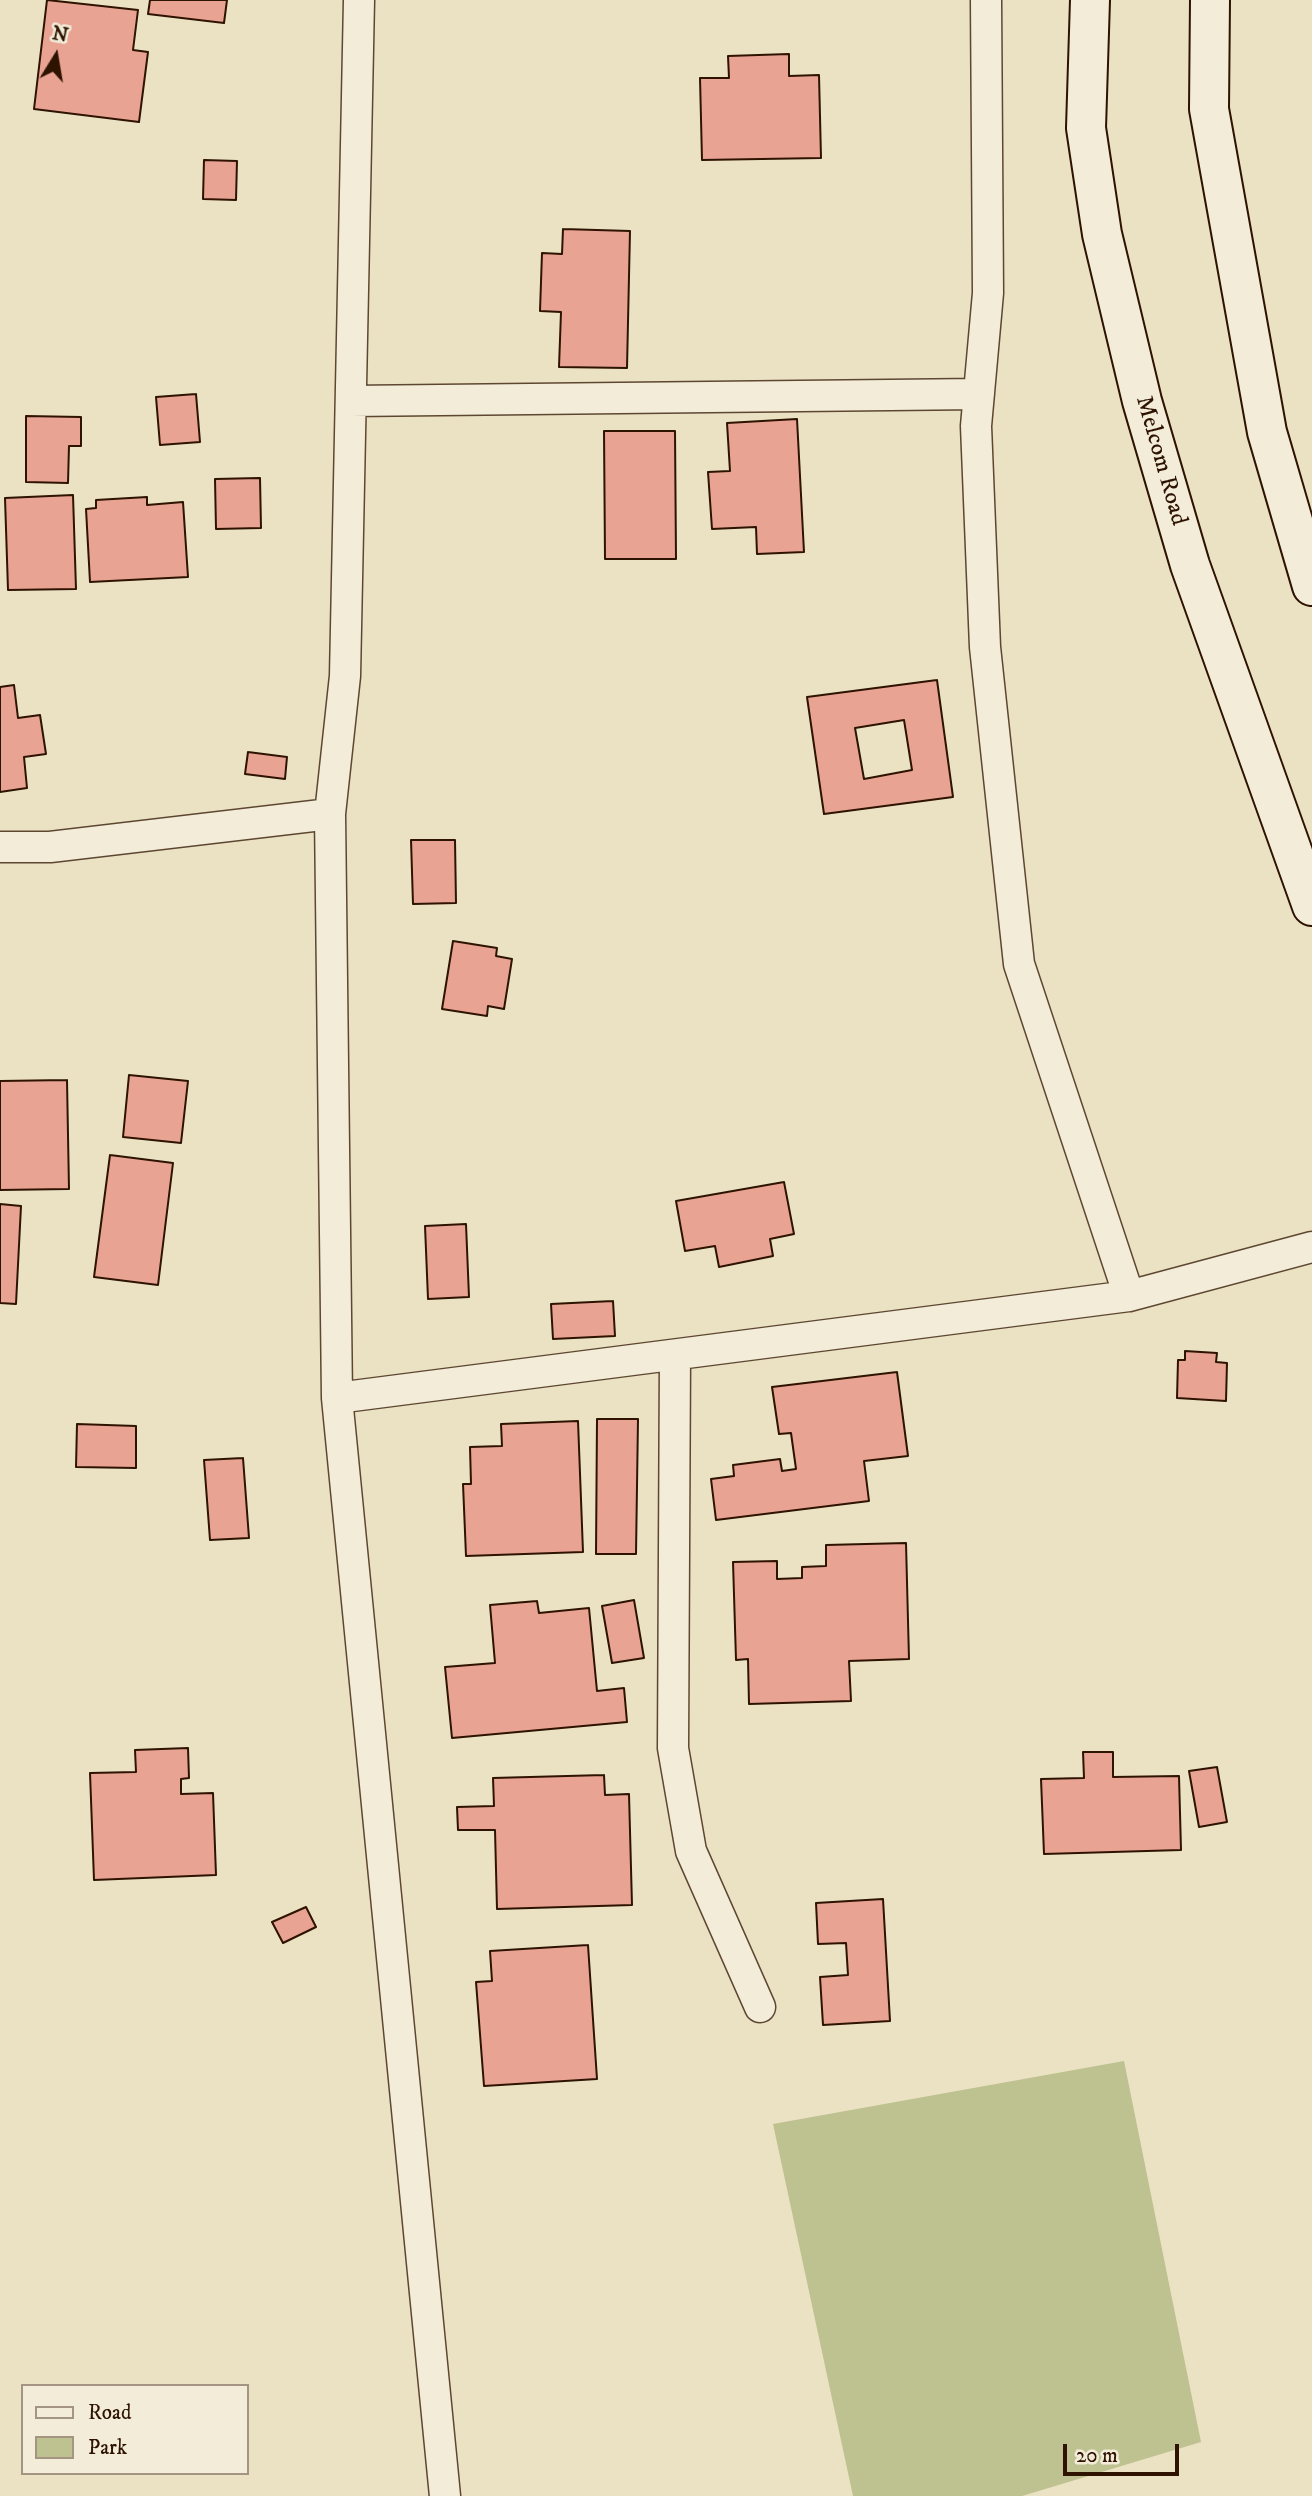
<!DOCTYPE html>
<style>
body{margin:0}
#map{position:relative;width:1312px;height:2496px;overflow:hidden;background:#ebe2c4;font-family:"IM FELL DW Pica",serif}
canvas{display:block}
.legend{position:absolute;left:21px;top:2384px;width:228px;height:91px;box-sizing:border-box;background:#f2ecd9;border:2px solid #a49582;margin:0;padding:9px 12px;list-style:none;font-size:21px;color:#2e1300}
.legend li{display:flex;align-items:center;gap:14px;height:35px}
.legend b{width:35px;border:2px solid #a49582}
.north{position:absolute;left:21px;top:21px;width:70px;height:70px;-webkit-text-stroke:5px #f2ecd9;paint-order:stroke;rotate:11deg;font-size:19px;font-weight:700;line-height:28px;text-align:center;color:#2e1300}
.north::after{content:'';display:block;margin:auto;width:24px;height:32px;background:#2e1300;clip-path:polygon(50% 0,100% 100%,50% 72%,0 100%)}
.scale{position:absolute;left:1063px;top:2444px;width:116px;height:32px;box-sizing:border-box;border:4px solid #2e1300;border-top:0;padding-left:9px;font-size:21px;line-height:24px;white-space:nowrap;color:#2e1300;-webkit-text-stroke:5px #f2ecd9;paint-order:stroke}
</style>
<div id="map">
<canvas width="1312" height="2496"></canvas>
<ul class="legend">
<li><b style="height:9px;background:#f2ecd9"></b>Road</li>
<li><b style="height:19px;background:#bec190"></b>Park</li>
</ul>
<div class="north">N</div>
<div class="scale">20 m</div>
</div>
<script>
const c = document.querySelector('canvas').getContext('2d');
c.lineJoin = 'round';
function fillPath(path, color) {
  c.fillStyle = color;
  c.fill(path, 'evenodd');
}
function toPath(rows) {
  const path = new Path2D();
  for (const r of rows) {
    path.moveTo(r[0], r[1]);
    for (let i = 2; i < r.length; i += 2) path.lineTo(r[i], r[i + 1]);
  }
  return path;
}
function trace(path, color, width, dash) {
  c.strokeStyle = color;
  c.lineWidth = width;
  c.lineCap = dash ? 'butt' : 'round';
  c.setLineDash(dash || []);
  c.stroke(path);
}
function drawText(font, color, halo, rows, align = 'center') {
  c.font = font + ' "IM FELL DW Pica",serif';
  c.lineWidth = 7;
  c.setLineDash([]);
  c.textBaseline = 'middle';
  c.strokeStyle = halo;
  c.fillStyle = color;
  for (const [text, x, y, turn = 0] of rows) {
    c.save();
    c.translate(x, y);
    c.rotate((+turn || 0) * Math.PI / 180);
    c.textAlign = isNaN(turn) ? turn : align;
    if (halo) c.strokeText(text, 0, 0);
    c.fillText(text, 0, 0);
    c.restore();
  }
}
fillPath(toPath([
 [1124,2061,1201,2442,1022,2496,853,2496,773,2124]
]), '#bec190');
const building = toPath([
 [47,0,138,10,133,50,148,52,139,122,34,109,47,0],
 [150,0,227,0,224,23,148,14,150,0],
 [789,54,789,76,819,75,821,158,702,160,700,78,729,78,728,56,789,54],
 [204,160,237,161,236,200,203,199,204,160],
 [563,229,630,231,627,368,559,367,561,312,540,311,542,253,562,254,563,229],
 [196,394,200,442,160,445,156,397,196,394],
 [26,416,81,417,81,446,69,446,68,483,26,482,26,416],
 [797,419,804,552,757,554,756,527,712,529,708,472,730,471,727,423,797,419],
 [604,431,675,431,676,559,605,559,604,431],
 [260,478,261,528,216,529,215,479,260,478],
 [73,495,76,589,8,590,5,498,73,495],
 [147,497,147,505,183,502,188,577,90,582,86,509,96,508,96,500,147,497],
 [937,680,953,797,824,814,807,697,937,680],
 [904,720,912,770,864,779,855,728,904,720],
 [14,685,18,718,40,715,46,754,24,757,27,788,0,792,0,687,14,685],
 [248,752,287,757,285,779,245,774,248,752],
 [411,840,455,840,456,903,413,904,411,840],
 [453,941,497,948,496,956,512,959,504,1009,488,1006,487,1016,442,1009,453,941],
 [129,1075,188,1081,181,1143,123,1137,129,1075],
 [67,1080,69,1189,0,1190,0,1081,67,1080],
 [110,1155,173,1163,158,1285,94,1277,110,1155],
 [784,1182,794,1234,770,1239,773,1256,719,1267,715,1246,685,1251,676,1201,784,1182],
 [0,1204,21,1206,16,1304,0,1303,0,1204],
 [466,1224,469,1297,428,1299,425,1226,466,1224],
 [613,1301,615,1336,553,1339,551,1304,613,1301],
 [1185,1351,1217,1353,1216,1362,1227,1363,1226,1401,1177,1398,1178,1360,1185,1360,1185,1351],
 [897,1372,908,1456,864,1461,869,1501,716,1520,711,1479,734,1476,733,1465,780,1459,782,1471,796,1469,791,1433,779,1434,772,1387,897,1372],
 [597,1419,638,1419,636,1554,596,1554,597,1419],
 [578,1421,583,1552,466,1556,463,1484,471,1484,470,1447,502,1446,501,1424,578,1421],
 [77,1424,136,1426,136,1468,76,1467,77,1424],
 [243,1458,249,1538,210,1540,204,1460,243,1458],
 [906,1543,909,1659,849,1661,851,1701,749,1704,748,1659,736,1660,733,1562,777,1561,777,1579,802,1578,802,1567,826,1566,826,1545,906,1543],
 [634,1600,644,1658,612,1663,602,1606,634,1600],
 [537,1601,539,1613,589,1608,597,1691,624,1688,627,1722,452,1738,445,1667,495,1663,490,1605,537,1601],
 [188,1748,189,1778,181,1779,181,1794,213,1793,216,1875,94,1880,90,1773,136,1772,135,1750,188,1748],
 [1083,1752,1113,1752,1113,1777,1179,1776,1181,1850,1044,1854,1041,1779,1084,1778,1083,1752],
 [1217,1767,1227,1822,1199,1827,1189,1771,1217,1767],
 [604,1775,605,1795,629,1794,632,1905,497,1909,495,1830,458,1830,457,1807,494,1806,493,1778,604,1775],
 [883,1899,890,2021,823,2025,820,1977,848,1975,846,1943,818,1944,816,1903,883,1899],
 [306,1907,316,1927,283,1943,272,1922,306,1907],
 [588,1945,597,2079,484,2086,476,1982,492,1981,490,1951,588,1945]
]);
fillPath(building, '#e8a393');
trace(building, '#2e1300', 2);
const street = toPath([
 [359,0,345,676,330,814,337,1398,445,2496],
 [986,0,988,293,976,426,985,647,1019,964,1129,1296],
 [351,401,979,394],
 [0,847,50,847,330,814],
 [675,1355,673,1748,691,1851,760,2007],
 [337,1398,1129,1296,1312,1247]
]);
const secondary = toPath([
 [1090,0,1086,128,1102,234,1142,401,1190,565,1312,906],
 [1210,0,1209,109,1267,432,1312,586]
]);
trace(street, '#5d4731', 33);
trace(secondary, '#2e1300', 42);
trace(street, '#f2ecd9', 30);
trace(secondary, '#f2ecd9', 38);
drawText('24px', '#2e1300', '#f2ecd9', [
 ["Melcom Road",1160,461,74]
]);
</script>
